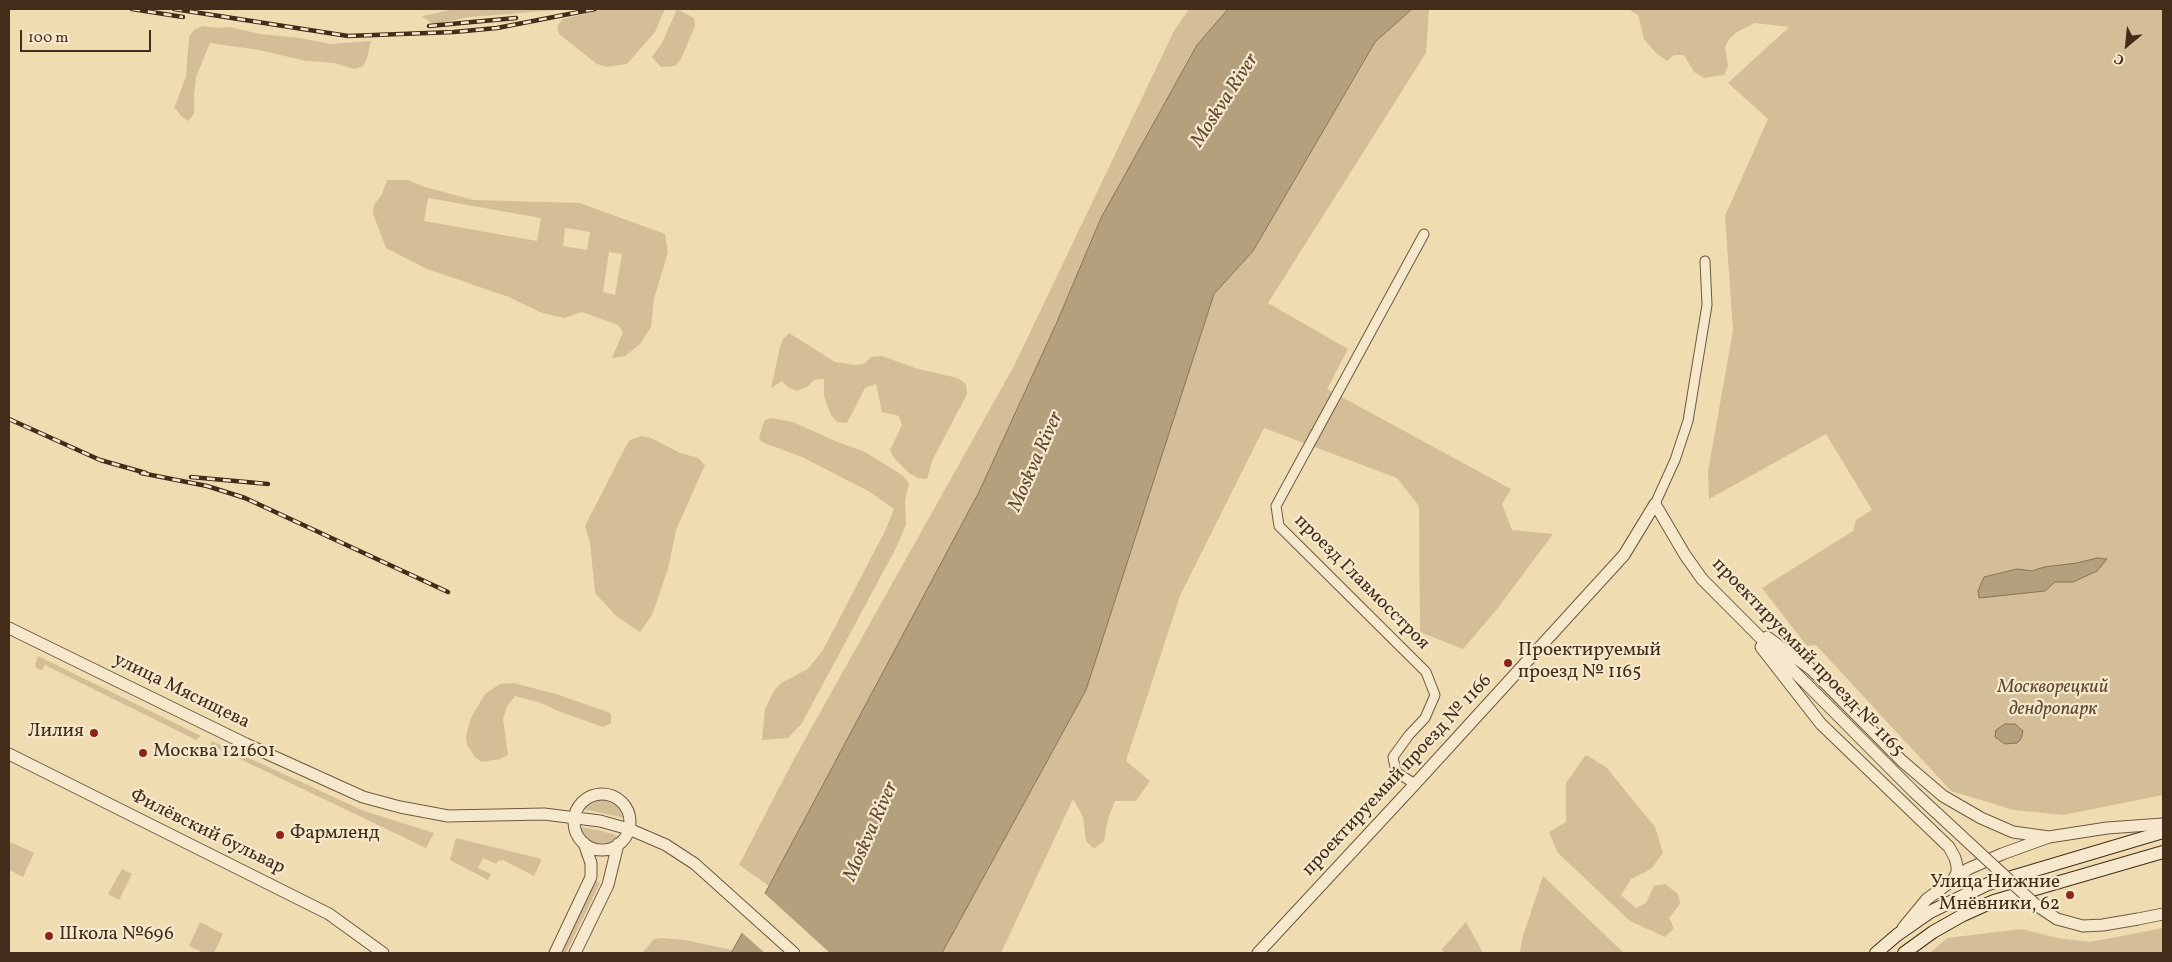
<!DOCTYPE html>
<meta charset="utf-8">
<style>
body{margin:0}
#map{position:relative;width:2172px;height:962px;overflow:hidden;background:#f0dcb1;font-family:Vollkorn,serif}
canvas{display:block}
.frame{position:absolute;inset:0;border:10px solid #432d1a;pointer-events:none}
.north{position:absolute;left:2102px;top:20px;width:50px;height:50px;-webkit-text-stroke:4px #f5e8cc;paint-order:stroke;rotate:208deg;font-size:14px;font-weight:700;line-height:20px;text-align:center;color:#432d1a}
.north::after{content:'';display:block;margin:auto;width:18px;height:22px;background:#432d1a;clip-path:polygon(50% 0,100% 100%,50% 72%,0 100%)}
.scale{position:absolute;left:20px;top:30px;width:131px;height:22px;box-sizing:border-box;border:2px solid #432d1a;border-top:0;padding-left:6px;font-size:15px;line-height:18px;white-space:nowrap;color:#432d1a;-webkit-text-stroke:4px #f5e8cc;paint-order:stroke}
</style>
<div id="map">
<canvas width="2172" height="962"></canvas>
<div class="frame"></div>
<div class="north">С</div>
<div class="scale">100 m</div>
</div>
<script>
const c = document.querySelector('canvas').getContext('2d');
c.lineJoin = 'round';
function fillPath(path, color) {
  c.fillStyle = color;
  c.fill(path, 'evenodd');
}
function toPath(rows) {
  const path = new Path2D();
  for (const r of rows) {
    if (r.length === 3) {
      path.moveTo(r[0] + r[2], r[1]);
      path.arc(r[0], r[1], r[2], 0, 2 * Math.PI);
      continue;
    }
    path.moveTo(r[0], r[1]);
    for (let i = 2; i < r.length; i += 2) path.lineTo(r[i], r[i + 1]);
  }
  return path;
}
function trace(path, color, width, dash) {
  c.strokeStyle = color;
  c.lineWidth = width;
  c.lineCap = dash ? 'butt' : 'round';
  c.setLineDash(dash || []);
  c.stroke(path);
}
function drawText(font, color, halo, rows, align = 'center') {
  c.font = font + ' Vollkorn,serif';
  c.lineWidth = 4.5;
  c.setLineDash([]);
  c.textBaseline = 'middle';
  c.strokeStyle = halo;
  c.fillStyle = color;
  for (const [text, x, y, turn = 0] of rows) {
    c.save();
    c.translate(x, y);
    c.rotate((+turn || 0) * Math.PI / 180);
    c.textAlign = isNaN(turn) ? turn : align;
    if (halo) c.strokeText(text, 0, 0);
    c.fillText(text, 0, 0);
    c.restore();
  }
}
fillPath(toPath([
 [455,9,570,9,470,17,440,23,431,23,422,16],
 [605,9,665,9,655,32,627,64,607,67,597,64,559,34,557,26,563,19],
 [677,9,694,18,695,26,681,59,675,66,661,67,652,57,662,43],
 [1189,9,1228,9,1197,45,1101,218,1057,322,979,492,769,886,739,865,794,759,1014,366,1174,31],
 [1412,9,1429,9,1426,53,1268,303,1348,349,1327,389,1511,489,1502,504,1512,530,1553,534,1497,609,1463,649,1420,632,1419,506,1397,478,1264,428,1180,596,1126,761,1150,781,1136,801,1115,801,1108,819,1104,841,1094,849,1086,841,1083,817,1073,799,1001,953,942,953,1086,690,1214,294,1253,251,1375,42],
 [1628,9,2163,9,2163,795,2063,815,2014,810,1951,791,1816,645,1807,646,1762,588,1853,531,1856,520,1872,510,1826,434,1709,499,1708,472,1733,330,1725,216,1768,119,1728,83,1789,27,1755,23,1737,32,1730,38,1725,47,1728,66,1724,75,1704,78,1694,72,1684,55,1674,55,1667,61,1655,52,1644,39,1638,15],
 [202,26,221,28,230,27,260,34,300,38,331,44,371,41,367,58,363,66,354,69,334,63,306,61,259,50,210,43,196,77,194,96,194,114,188,121,181,116,176,109,174,109,186,76,189,37,194,30],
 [387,180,408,180,425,187,473,200,580,203,665,234,668,252,654,299,651,327,640,344,625,356,612,358,623,332,618,325,582,312,564,318,542,313,509,297,427,269,386,248,373,214,374,205,382,194],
 [428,198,541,218,537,241,424,221],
 [565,228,590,232,587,250,563,246],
 [609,252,622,254,615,295,603,292],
 [789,333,835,362,855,365,864,364,871,357,882,356,918,369,958,378,966,384,967,394,932,461,927,479,918,478,909,473,894,458,890,450,902,425,899,416,882,412,876,384,865,388,847,423,837,422,831,415,824,396,824,379,814,380,807,387,797,391,789,388,782,381,771,388,780,347,783,339],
 [771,418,793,422,835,441,865,452,902,475,909,483,905,501,906,525,896,548,802,723,788,738,762,740,765,709,774,691,781,683,808,669,823,650,885,531,894,509,870,492,802,457,762,442,759,438,763,424,765,420],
 [641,436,651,438,680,453,698,458,705,465,676,530,668,569,652,615,640,632,616,616,595,593,590,543,585,526,625,448,630,440],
 [38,656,201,736,196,740,45,665,42,670,36,668,35,665],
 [514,683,556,694,608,712,611,714,611,723,603,727,558,711,541,703,515,696,507,706,503,719,508,755,500,759,482,762,475,757,467,745,466,736,471,718,485,694,500,684],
 [212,741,364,811,434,833,426,848,213,746,210,751,209,747],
 [1586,755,1606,767,1655,827,1663,853,1651,869,1631,879,1621,895,1636,908,1646,903,1654,886,1665,884,1678,894,1680,904,1669,918,1674,928,1665,937,1630,921,1557,852,1549,832,1566,822,1566,783],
 [599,799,613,802,618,806,624,818,583,809,593,801],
 [580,827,598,830,619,836,610,843,594,843,584,836],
 [456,838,542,859,534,876,503,860,498,861,496,864,483,858,478,868,491,874,488,880,450,860],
 [11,842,34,853,23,877,9,870,9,847],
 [122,869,132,874,119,900,108,894],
 [1543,876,1624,953,1520,953,1522,939],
 [595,880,600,883,566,953,560,953],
 [200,922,223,934,214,953,204,953,189,946],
 [1466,922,1483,953,1443,953,1442,949],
 [2163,928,2163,953,1930,953,1947,938,2022,929,2057,938,2090,942],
 [663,938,685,940,732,950,731,953,642,953,654,939]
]), '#d3be97');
const water = toPath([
 [1228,9,1412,9,1375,42,1253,251,1214,294,1086,690,942,953,731,953,769,886,979,492,1057,322,1101,218,1197,45,1228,9],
 [2097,558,2107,559,2097,571,2073,582,2055,582,2045,591,1979,598,1978,591,1984,577,2017,569,2032,571,2044,567,2077,563,2097,558],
 [2005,724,2015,724,2023,731,2021,739,2017,743,2005,744,1995,737,1996,730,2005,724]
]);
fillPath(water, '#b5a07e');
trace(water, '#877256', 1);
fillPath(toPath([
 [763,892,830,953,765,953,740,931]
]), '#f0dcb1');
const minor = toPath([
 [1655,504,1675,460,1688,421,1707,305,1705,261],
 [1415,784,1396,772,1393,757,1409,735,1425,718,1435,695,1426,672,1279,526,1276,506,1424,234]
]);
const tertiary = toPath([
 [9,628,246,744,363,797,400,807,448,816,544,814,600,821,629,829,666,845,695,864,794,953],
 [1767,637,1811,669,1902,761,1943,796,1981,818,2013,832,2049,837],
 [1761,647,1821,724,1949,847,1955,858,1957,866,1957,873,1953,880],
 [9,754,329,914,383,953],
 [602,822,28],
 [2138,919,2163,914],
 [1903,928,1927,899,1968,869,2002,854,2049,837,2107,828,2163,824],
 [555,953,591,877,591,863,584,843],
 [575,953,608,885,618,844],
 [1258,953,1415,784,1624,555,1655,504,1685,555,1702,579,1914,792]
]);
const secondary = toPath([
 [1876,953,1897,935,1930,912,1988,884,2163,832],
 [1904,953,1933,932,1963,915,1994,901,2163,852]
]);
trace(minor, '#6e5940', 11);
trace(tertiary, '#6e5940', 13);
trace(secondary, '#432d1a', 14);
trace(minor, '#f5e8cc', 9);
trace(tertiary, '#f5e8cc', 11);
trace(secondary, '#f5e8cc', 12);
const rail = toPath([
 [132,9,183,17],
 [174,9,348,36,454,32,497,28,595,9],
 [429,26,516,18],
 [9,419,100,460,146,473],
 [141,473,207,486,245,498,448,592],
 [191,477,268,484]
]);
trace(rail, '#432d1a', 4.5);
trace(rail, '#f5e8cc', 2.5, [8]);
const tertiaryBridge = toPath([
 [1914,792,2036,905,2057,919,2083,926,2103,925,2138,919]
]);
trace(tertiaryBridge, '#6e5940', 13, []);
trace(tertiaryBridge, '#f5e8cc', 11);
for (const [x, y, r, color] of [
 [1508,663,5,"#8f2418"],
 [94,733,5,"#8f2418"],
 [143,753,5,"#8f2418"],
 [280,835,5,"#8f2418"],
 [2070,895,5,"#8f2418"],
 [49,936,5,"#8f2418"]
]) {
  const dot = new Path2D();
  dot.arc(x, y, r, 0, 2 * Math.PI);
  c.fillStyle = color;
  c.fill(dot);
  trace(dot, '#f5e8cc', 2);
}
drawText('19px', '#432d1a', '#f5e8cc', [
 ["проезд Главмосстроя",1361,583,45],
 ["проектируемый проезд № 1165",1807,658,46],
 ["улица Мясищева",181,692,26],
 ["проектируемый проезд № 1166",1398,776,-47],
 ["Филёвский бульвар",207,833,26]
]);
drawText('19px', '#432d1a', '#f5e8cc', [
 ["Проектируемый",1518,652],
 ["проезд № 1165",1518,674],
 ["Лилия",84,733,"right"],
 ["Москва 121601",153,753],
 ["Фармленд",290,835],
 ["Улица Нижние",2060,884,"right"],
 ["Мнёвники, 62",2060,906,"right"],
 ["Школа №696",59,936]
], 'left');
drawText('italic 19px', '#604a33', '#f5e8cc', [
 ["Москворецкий",2053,689],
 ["дендропарк",2053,711]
]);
drawText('italic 20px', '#604a33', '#f5e8cc', [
 ["Moskva River",1226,101,-57],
 ["Moskva River",1037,462,-66],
 ["Moskva River",872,832,-66]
]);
</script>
